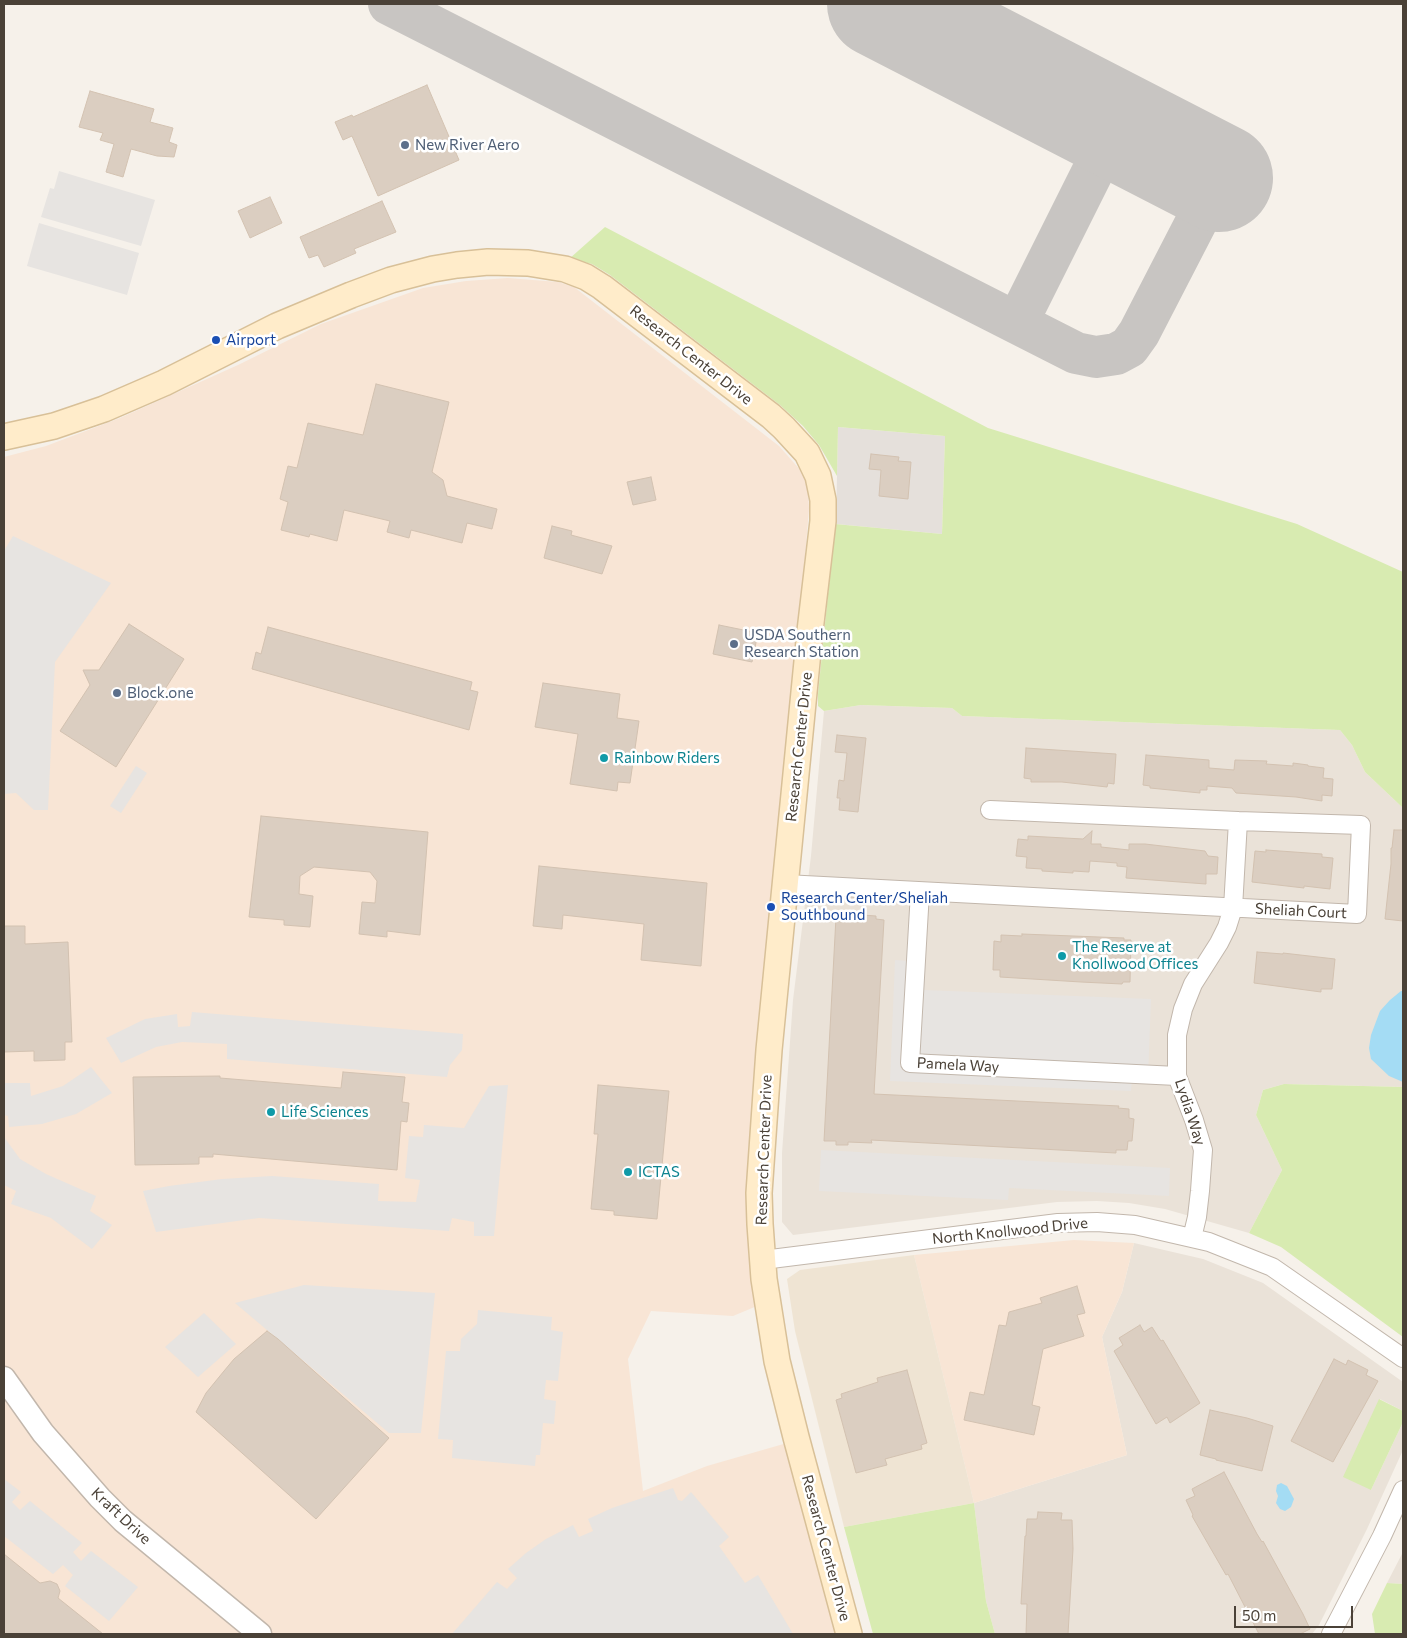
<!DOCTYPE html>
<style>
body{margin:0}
#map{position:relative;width:1407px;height:1638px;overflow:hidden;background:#f6f1ea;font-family:Commissioner,sans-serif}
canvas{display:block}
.frame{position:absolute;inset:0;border:5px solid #4a4137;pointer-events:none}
.scale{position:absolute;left:1234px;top:1606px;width:119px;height:22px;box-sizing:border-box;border:2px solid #4a4137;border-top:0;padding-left:6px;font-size:15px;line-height:18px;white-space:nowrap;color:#4a4137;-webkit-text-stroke:4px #fff;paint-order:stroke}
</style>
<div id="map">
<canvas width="1407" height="1638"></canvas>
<div class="frame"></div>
<div class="scale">50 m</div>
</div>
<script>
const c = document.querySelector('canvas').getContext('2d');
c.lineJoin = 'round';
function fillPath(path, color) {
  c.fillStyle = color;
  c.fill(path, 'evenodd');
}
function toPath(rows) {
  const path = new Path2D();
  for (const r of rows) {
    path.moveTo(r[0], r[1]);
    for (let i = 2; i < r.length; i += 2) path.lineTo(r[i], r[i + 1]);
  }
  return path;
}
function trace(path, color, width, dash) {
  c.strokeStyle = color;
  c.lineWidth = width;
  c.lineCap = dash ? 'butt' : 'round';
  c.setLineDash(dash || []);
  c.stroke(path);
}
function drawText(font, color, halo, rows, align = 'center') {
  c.font = font + ' Commissioner,sans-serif';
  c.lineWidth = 5;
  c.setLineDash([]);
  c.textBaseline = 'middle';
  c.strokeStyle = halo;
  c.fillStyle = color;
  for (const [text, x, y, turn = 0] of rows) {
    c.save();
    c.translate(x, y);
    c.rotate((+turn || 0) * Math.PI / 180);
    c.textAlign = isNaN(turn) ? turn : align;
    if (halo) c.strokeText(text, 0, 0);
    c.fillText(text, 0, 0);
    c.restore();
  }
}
fillPath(toPath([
 [861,705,952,708,962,716,1340,730,1352,745,1365,772,1403,808,1403,1087,1284,1084,1263,1090,1256,1115,1282,1170,1249,1233,1165,1209,1129,1203,1097,1201,1057,1202,793,1235,782,1222,782,1153,793,1000,811,856,824,711],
 [1134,1243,1203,1259,1263,1283,1403,1382,1403,1411,1380,1399,1371,1490,1403,1422,1403,1450,1367,1529,1319,1625,1312,1634,995,1634,986,1601,974,1503,1127,1455,1102,1337,1122,1292],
 [1403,1552,1403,1584,1387,1583]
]), '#eae2d8');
fillPath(toPath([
 [508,278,558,282,574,287,779,446,802,472,808,488,809,509,775,919,757,1306,733,1316,651,1311,628,1359,643,1491,707,1466,787,1443,839,1634,4,1634,4,457,46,446,120,418,238,365,321,324,423,288,466,281],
 [1074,1240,1134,1243,1122,1292,1102,1337,1127,1455,974,1503,914,1255]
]), '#f8e5d5');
fillPath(toPath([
 [838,427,945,436,942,534,836,524]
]), '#e5e0db');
fillPath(toPath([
 [914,1255,974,1503,844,1527,795,1331,787,1279,800,1270]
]), '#efe4d3');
fillPath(toPath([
 [605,227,988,428,1297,524,1403,572,1403,808,1365,772,1352,745,1340,730,962,716,952,708,861,705,824,711,818,706,818,694,835,524,942,534,945,436,838,427,837,476,819,445,803,426,780,405,610,275,592,264,569,259],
 [1284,1084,1403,1087,1403,1337,1281,1247,1249,1233,1282,1170,1256,1115,1263,1090],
 [1379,1399,1403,1411,1403,1422,1371,1490,1343,1477],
 [974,1503,986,1601,995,1634,873,1634,844,1527],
 [1387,1583,1403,1584,1403,1634,1375,1634,1372,1614]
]), '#d8ebb1');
fillPath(toPath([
 [59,171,155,200,141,246,41,217,50,188,54,189],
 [39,223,139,253,127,295,27,266],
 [13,536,111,583,55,662,48,810,34,810,16,793,4,794,4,551],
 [136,766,147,773,121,813,110,806],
 [895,960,925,962,924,990,1151,999,1148,1078,1132,1078,1131,1091,890,1081],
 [192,1012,463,1034,462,1050,450,1065,447,1077,227,1059,227,1044,182,1042,156,1047,121,1063,106,1038,145,1019,177,1014,178,1027,190,1026],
 [91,1067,112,1093,76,1114,42,1124,9,1127,8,1116,4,1115,4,1083,30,1083,31,1096,63,1086],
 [508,1085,494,1236,474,1236,474,1222,452,1218,449,1231,259,1218,156,1232,143,1191,169,1186,222,1179,272,1176,379,1184,378,1201,416,1202,420,1180,405,1178,409,1136,423,1137,424,1125,464,1128,489,1086],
 [4,1137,20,1159,46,1174,96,1196,90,1211,112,1225,92,1249,51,1218,11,1204,16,1191,4,1185],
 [821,1150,1170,1168,1169,1196,1009,1188,1008,1200,819,1191],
 [304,1285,435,1293,421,1433,389,1433,235,1303],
 [478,1310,552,1317,551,1330,563,1332,558,1381,546,1380,544,1399,556,1401,554,1424,543,1423,540,1455,536,1455,535,1466,452,1458,453,1440,438,1439,446,1351,460,1351,461,1339,477,1324],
 [204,1313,236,1344,198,1377,165,1347],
 [4,1479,21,1492,12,1502,20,1510,30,1501,82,1543,73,1552,81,1561,91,1551,138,1587,109,1621,65,1586,73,1575,63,1565,53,1574,4,1536],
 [673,1488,678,1500,682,1501,691,1492,729,1537,719,1546,745,1583,758,1575,793,1634,452,1634,497,1582,507,1589,517,1578,508,1569,526,1553,546,1539,573,1525,579,1537,593,1531,588,1519,612,1508]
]), '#e7e4e1');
fillPath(toPath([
 [1401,991,1403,991,1403,1082,1389,1076,1371,1059,1369,1048,1371,1035,1380,1011,1390,1000],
 [1281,1483,1287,1486,1294,1499,1291,1507,1285,1511,1280,1509,1276,1503,1278,1496,1276,1491,1277,1485]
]), '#a4dcf4');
trace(toPath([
 [389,4,1076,353,1096,357,1116,354,1129,347,1139,333,1219,178],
 [1017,323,1116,125]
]), '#c8c5c2', 42);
trace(toPath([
 [881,4,1219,178]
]), '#c8c5c2', 108);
const building = toPath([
 [427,85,459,160,378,196,352,136,343,140,335,122,352,115,353,117,427,85],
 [90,91,154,109,150,122,173,128,169,142,177,145,174,157,157,156,131,149,123,177,106,172,114,144,100,140,103,133,79,127,90,91],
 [270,197,282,223,250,238,238,211,270,197],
 [382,201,396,232,354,249,356,253,324,267,318,255,309,258,300,237,382,201],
 [376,384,449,402,432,472,443,480,447,496,497,509,492,529,467,523,462,543,411,530,409,538,387,532,390,521,344,510,337,541,310,534,309,537,281,530,288,502,280,499,288,466,297,468,308,423,363,435,376,384],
 [871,454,899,457,898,461,911,462,908,499,879,496,881,470,869,469,871,454],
 [651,477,656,500,633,505,627,482,651,477],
 [552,526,572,531,571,535,612,546,602,574,544,558,552,526],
 [129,624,184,659,116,767,60,731,90,685,83,670,99,670,129,624],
 [719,625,758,633,752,662,713,654,719,625],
 [268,627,472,682,470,690,478,692,469,730,252,669,256,652,261,654,268,627],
 [543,683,620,694,617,718,639,721,630,783,618,782,617,791,570,784,578,734,535,727,543,683],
 [837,735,866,738,858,812,839,810,840,798,837,798,839,780,844,781,847,753,835,752,837,735],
 [1026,748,1116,754,1114,784,1108,783,1107,787,1062,782,1031,782,1031,779,1024,778,1026,748],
 [1146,755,1209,760,1209,768,1234,770,1235,760,1267,761,1266,764,1293,766,1293,763,1308,765,1308,766,1324,768,1323,778,1333,779,1332,796,1322,795,1322,801,1296,797,1236,793,1232,788,1207,786,1207,790,1200,790,1200,793,1150,788,1150,786,1143,785,1146,755],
 [261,816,428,832,420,935,387,931,387,937,359,934,362,902,375,903,377,881,370,872,314,867,300,876,299,894,313,896,310,927,284,925,284,920,249,917,261,816],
 [1394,830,1403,830,1403,921,1385,919,1391,864,1391,848,1392,848,1394,830],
 [1092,831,1091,844,1101,844,1101,847,1129,850,1129,844,1145,844,1205,851,1208,856,1218,857,1217,874,1206,874,1206,884,1126,878,1127,867,1117,866,1117,863,1090,861,1089,872,1073,871,1073,873,1042,871,1042,869,1026,868,1027,857,1016,856,1018,839,1028,840,1028,836,1083,839,1092,831],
 [1266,850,1322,854,1322,857,1333,858,1330,889,1304,886,1304,888,1252,882,1255,851,1266,852,1266,850],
 [539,866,707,883,701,966,641,960,644,924,563,915,562,929,533,926,539,866],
 [848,914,876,916,876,919,884,920,874,1094,1119,1106,1118,1108,1129,1109,1129,1118,1134,1119,1132,1141,1128,1141,1127,1150,1116,1150,1116,1153,871,1140,872,1143,848,1142,848,1145,836,1145,836,1141,824,1141,836,917,847,918,848,914],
 [4,926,25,926,25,944,68,942,72,1042,65,1042,65,1060,34,1061,34,1051,4,1052,4,926],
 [1022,934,1124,938,1124,940,1131,940,1130,982,1123,982,1122,984,1081,982,1000,977,1000,970,993,970,994,941,1001,942,1001,935,1022,936,1022,934],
 [1257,952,1283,954,1283,953,1335,959,1332,989,1321,989,1321,992,1254,983,1257,952],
 [343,1072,405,1077,402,1102,409,1103,407,1122,401,1121,397,1170,213,1154,213,1157,199,1157,199,1164,135,1165,133,1077,220,1076,220,1078,341,1088,343,1072],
 [598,1085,669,1091,657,1219,614,1215,614,1211,591,1209,598,1134,594,1134,598,1085],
 [1077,1286,1085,1313,1077,1315,1084,1336,1043,1349,1032,1405,1040,1407,1034,1435,964,1420,970,1392,984,1395,999,1325,1006,1326,1009,1312,1042,1303,1040,1298,1077,1286],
 [1140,1325,1144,1332,1152,1327,1161,1341,1163,1340,1200,1403,1170,1423,1167,1417,1156,1424,1114,1351,1123,1345,1119,1338,1140,1325],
 [267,1331,278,1339,389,1438,316,1519,196,1412,206,1393,224,1371,234,1359,267,1331],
 [1334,1359,1346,1365,1348,1360,1368,1370,1366,1375,1378,1381,1333,1462,1291,1441,1334,1359],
 [907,1370,927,1443,921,1445,922,1449,885,1459,887,1465,856,1473,836,1400,842,1398,841,1394,878,1382,877,1378,907,1370],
 [1210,1410,1247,1418,1273,1426,1262,1471,1216,1460,1216,1459,1200,1455,1210,1410],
 [1224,1472,1257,1534,1262,1542,1263,1541,1303,1614,1310,1629,1300,1634,1259,1634,1228,1574,1226,1575,1192,1516,1193,1515,1186,1500,1195,1496,1192,1489,1224,1472],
 [1038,1512,1062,1513,1061,1520,1072,1520,1073,1549,1068,1634,1026,1634,1027,1604,1021,1604,1025,1536,1026,1536,1027,1519,1037,1519,1038,1512],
 [4,1554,40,1583,50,1581,57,1584,60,1591,58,1598,103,1634,4,1634,4,1554]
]);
fillPath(building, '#dbcec1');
trace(building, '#d3c2b1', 1);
const minor = toPath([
 [785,884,1357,914,1361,825,1238,821,990,810],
 [920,892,910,1063,1177,1076],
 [1192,1238,1197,1217,1200,1191,1203,1150,1194,1120,1177,1076,1177,1035,1183,1009,1193,984,1219,943,1227,927,1233,908,1238,821],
 [763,1260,1058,1223,1097,1222,1135,1225,1209,1242,1272,1267,1403,1358],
 [1331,1634,1382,1536,1403,1490]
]);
const tertiary = toPath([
 [4,1378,43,1433,100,1498,123,1521,260,1634]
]);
const secondary = toPath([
 [4,437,54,426,104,409,164,383,277,326,351,295,391,280,433,269,457,265,488,262,528,263,565,269,586,277,602,287,771,416,784,428,807,453,818,476,823,500,823,521,810,631,769,1050,759,1193,760,1224,764,1279,777,1361,796,1437,849,1634]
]);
trace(minor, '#c2b7ac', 20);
trace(tertiary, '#c2b7ac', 25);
trace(secondary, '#d8c098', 28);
trace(minor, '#fff', 18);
trace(tertiary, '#fff', 22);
trace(secondary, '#ffecca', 25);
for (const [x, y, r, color] of [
 [405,145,5,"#5c6f8a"],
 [216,340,5,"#1a4fb4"],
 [734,644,5,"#5c6f8a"],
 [117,693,5,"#5c6f8a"],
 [604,758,5,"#0f9aa8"],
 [771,907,5,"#1a4fb4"],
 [1062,956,5,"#0f9aa8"],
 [271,1112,5,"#0f9aa8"],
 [628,1172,5,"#0f9aa8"]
]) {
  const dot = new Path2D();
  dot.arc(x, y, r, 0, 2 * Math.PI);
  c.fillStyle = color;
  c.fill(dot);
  trace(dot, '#fff', 2);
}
drawText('15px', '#4e5e75', '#fff', [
 ["New River Aero",415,145],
 ["USDA Southern",744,635],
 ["Research Station",744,652],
 ["Block.one",127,693]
], 'left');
drawText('15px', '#164399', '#fff', [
 ["Airport",226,340],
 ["Research Center/Sheliah",781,898],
 ["Southbound",781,915]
], 'left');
drawText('15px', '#4a4137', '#fff', [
 ["Research Center Drive",691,355,38],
 ["Research Center Drive",799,747,-84],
 ["Sheliah Court",1301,911,3],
 ["Pamela Way",958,1065,3],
 ["Lydia Way",1190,1112,72],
 ["Research Center Drive",764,1150,-88],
 ["North Knollwood Drive",1010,1231,-6],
 ["Kraft Drive",121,1516,43],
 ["Research Center Drive",826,1548,75]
]);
drawText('15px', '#0d838f', '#fff', [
 ["Rainbow Riders",614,758],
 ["The Reserve at",1072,947],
 ["Knollwood Offices",1072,964],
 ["Life Sciences",281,1112],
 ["ICTAS",638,1172]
], 'left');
</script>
